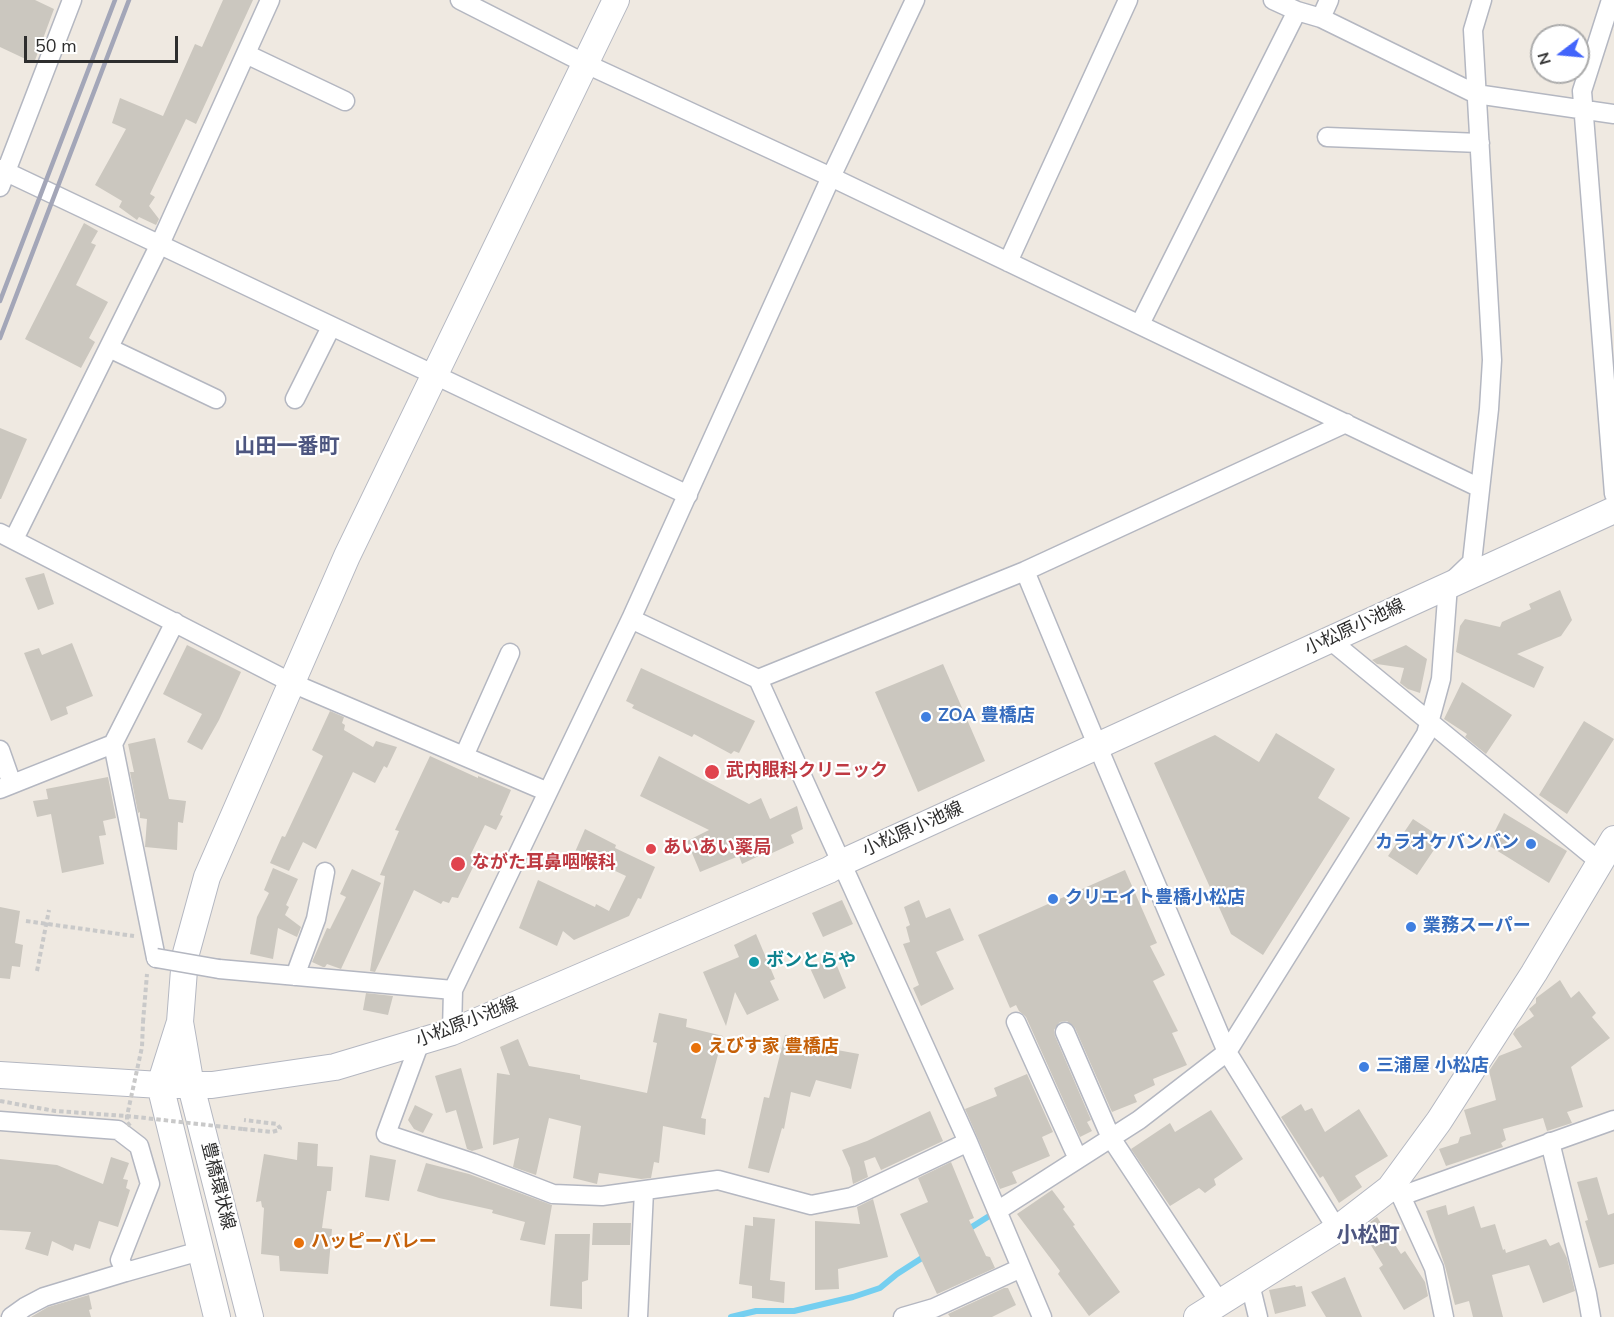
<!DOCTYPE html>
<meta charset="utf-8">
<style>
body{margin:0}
#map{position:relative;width:1614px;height:1317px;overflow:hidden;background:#efe9e1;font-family:"Nunito Sans",sans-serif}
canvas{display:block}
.north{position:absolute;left:1530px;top:24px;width:60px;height:60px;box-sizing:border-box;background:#fff;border:2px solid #ababab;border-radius:50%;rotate:254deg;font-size:16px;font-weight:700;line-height:24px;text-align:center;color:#2e2e2e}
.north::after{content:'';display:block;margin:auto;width:21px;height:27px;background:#4264fb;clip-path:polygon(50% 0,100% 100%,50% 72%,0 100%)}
.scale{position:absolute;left:24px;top:36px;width:154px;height:27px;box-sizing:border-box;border:3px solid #2e2e2e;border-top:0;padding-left:8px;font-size:18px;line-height:21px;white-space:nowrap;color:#2e2e2e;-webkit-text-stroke:4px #fff;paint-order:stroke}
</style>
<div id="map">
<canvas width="1614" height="1317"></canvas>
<div class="north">N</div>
<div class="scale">50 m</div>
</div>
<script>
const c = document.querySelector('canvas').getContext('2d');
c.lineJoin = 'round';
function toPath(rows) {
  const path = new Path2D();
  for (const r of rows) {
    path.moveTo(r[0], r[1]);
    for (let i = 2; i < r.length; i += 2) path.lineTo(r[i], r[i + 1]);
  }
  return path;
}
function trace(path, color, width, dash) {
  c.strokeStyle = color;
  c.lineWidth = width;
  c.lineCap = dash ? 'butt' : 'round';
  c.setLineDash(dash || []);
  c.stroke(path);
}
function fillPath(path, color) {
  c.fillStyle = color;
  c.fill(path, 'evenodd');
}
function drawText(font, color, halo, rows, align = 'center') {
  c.font = font + ' "Nunito Sans","Noto Sans JP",sans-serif';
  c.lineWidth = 4.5;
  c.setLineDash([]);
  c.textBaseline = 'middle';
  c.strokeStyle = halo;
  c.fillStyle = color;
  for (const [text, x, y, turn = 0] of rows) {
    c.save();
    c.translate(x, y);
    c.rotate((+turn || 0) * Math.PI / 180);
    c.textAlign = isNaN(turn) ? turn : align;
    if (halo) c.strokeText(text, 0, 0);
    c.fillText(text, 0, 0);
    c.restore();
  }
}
trace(toPath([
 [967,1230,994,1213],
 [731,1317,756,1311,794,1311,853,1297,880,1288,897,1274,925,1256]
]), '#75cff0', 6);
fillPath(toPath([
 [0,0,35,0,54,9,34,63,0,47],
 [223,0,253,0,196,124,186,119,150,194,155,197,149,206,159,219,156,225,139,217,137,220,119,207,122,201,95,185,126,129,112,123,120,98,163,116,195,44,202,47],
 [84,223,98,231,91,243,96,245,76,285,108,302,89,338,95,342,81,368,25,339],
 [0,428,27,439,1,499,0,499],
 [44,573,54,604,38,610,25,578],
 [1560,590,1572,620,1561,636,1517,654,1544,667,1534,688,1456,652,1460,626,1465,619,1500,627,1502,622,1531,609,1529,604],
 [72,643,93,696,66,707,68,714,51,721,24,653,39,648,42,655],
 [187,645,241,672,219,720,202,750,187,742,202,714,163,694],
 [1406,645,1427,659,1420,693,1408,689,1400,683,1404,668,1377,664,1372,660],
 [943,664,985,761,918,792,875,692],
 [641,668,755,721,739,753,734,751,731,754,694,734,692,737,632,708,634,705,626,701],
 [1462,682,1512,715,1486,754,1465,737,1467,734,1444,719],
 [330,711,344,717,342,723,345,725,344,730,373,747,376,741,397,747,387,768,384,766,375,783,353,772,316,849,303,842,289,871,270,863,282,836,285,837,323,756,312,750],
 [1584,721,1614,739,1567,814,1539,795],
 [1276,733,1335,769,1318,798,1350,818,1263,955,1231,934,1154,763,1215,735,1259,762],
 [155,738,169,799,186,801,183,823,178,822,177,850,145,847,147,819,140,818,140,812,138,813,130,772,134,772,128,744],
 [430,756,478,778,478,776,511,790,500,815,503,816,496,830,485,825,470,856,477,859,458,898,452,897,449,903,443,901,441,904,414,890,375,972,370,971,385,876,380,875,399,831,395,830],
 [659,756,749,804,761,798,770,819,797,806,803,829,791,835,794,843,770,854,769,851,742,864,739,856,700,872,687,841,709,830,640,796],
 [108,777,116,818,103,821,106,835,99,836,104,864,62,873,51,814,37,817,33,801,48,799,46,789],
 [1504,813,1567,851,1549,883,1488,845],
 [1413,819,1442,838,1417,875,1388,856],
 [585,829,616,845,615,848,655,867,641,899,638,898,629,916,574,940,563,931,557,946,519,928,538,880,595,907,596,904,609,911,626,876,575,852],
 [273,868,298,879,286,905,289,907,285,915,301,927,297,937,278,928,273,959,250,954,257,917,269,893,264,890],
 [352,869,381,883,341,969,327,964,325,967,323,967,312,962,327,928,330,929,346,897,340,894],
 [1125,870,1157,943,1150,946,1165,975,1153,981,1178,1031,1172,1033,1187,1065,1153,1079,1155,1085,1134,1095,1137,1102,1112,1112,1075,1028,1067,1021,1060,1022,1054,1030,1055,1036,1091,1120,1087,1122,1092,1131,1080,1137,1026,1017,1019,1011,1016,1005,1010,1008,978,935],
 [842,900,853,924,823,937,812,913],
 [919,900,926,918,950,908,964,940,936,952,954,989,921,1006,913,988,919,985,903,944,910,942,906,927,910,925,904,907],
 [0,907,20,911,15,943,23,945,20,967,12,966,10,979,0,978],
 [756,934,775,979,770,981,779,1000,747,1015,735,992,726,1026,703,972,739,957,734,945],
 [833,956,846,988,824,999,810,968],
 [1560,980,1571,998,1579,991,1596,1013,1592,1017,1610,1038,1571,1067,1583,1107,1567,1112,1572,1123,1547,1131,1543,1118,1503,1129,1506,1140,1501,1143,1503,1147,1446,1166,1439,1149,1458,1143,1460,1137,1471,1134,1464,1110,1496,1100,1489,1071,1499,1056,1522,1047,1513,1034,1516,1029,1534,1016,1529,1009,1536,1003,1536,998],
 [366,993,393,996,388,1015,363,1010],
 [659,1013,687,1019,686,1027,723,1036,701,1118,706,1119,705,1135,663,1126,659,1163,654,1162,651,1178,641,1179,599,1173,597,1184,573,1178,581,1126,549,1118,536,1175,513,1167,519,1138,493,1145,497,1073,510,1075,500,1047,518,1039,529,1066,580,1075,580,1079,647,1093,657,1043,653,1042],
 [785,1035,816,1043,815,1046,859,1054,851,1089,816,1080,810,1097,791,1092,784,1129,782,1128,769,1173,748,1168,764,1097,769,1098],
 [461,1068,483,1148,472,1151,467,1149,456,1110,446,1113,435,1076],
 [1027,1074,1053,1132,1042,1137,1050,1156,1012,1172,1017,1183,1000,1189,965,1109,997,1096,994,1088],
 [1301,1104,1305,1111,1312,1108,1325,1132,1359,1109,1388,1156,1355,1176,1362,1187,1339,1203,1323,1176,1320,1178,1281,1117],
 [415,1105,433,1114,423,1133,414,1129,408,1120],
 [1211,1110,1243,1159,1214,1179,1216,1185,1205,1193,1199,1188,1170,1206,1131,1149,1170,1123,1175,1132],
 [930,1111,943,1141,881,1170,875,1157,864,1161,868,1177,853,1184,850,1168,842,1150,867,1141],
 [298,1142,318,1144,317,1166,333,1167,331,1191,327,1191,322,1228,332,1229,328,1274,280,1271,279,1256,261,1254,264,1208,262,1207,261,1201,256,1202,264,1154,297,1160],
 [370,1155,396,1160,389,1201,365,1197],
 [111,1157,129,1163,123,1179,128,1180,126,1188,130,1190,118,1227,99,1221,90,1249,75,1244,73,1251,52,1241,48,1256,25,1249,31,1232,0,1230,0,1159,57,1165,103,1184],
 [951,1162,974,1218,969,1220,986,1256,990,1257,995,1268,937,1294,900,1214,928,1202,918,1178],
 [426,1163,469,1174,552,1205,545,1245,520,1240,525,1222,492,1213,493,1210,439,1198,417,1191],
 [1597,1177,1608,1215,1614,1213,1614,1264,1599,1268,1585,1221,1588,1220,1577,1182],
 [1052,1190,1065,1207,1063,1209,1075,1225,1073,1226,1120,1292,1089,1316,1058,1274,1060,1271,1017,1214],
 [873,1199,888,1257,838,1269,839,1289,815,1290,815,1221,860,1224,857,1207],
 [1446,1205,1448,1215,1474,1206,1481,1228,1495,1224,1503,1250,1505,1249,1506,1253,1546,1239,1550,1246,1559,1242,1567,1258,1575,1291,1543,1303,1529,1265,1492,1275,1503,1317,1473,1317,1469,1301,1455,1305,1445,1266,1426,1211],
 [753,1217,775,1219,770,1280,785,1282,784,1303,752,1298,752,1286,739,1284,745,1225,753,1226],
 [1377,1217,1401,1254,1405,1251,1425,1282,1428,1296,1404,1310,1379,1268,1383,1265,1361,1229],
 [593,1223,631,1223,630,1245,592,1245],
 [555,1234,590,1234,588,1280,582,1282,582,1309,550,1306],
 [1345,1277,1362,1317,1326,1317,1311,1292],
 [1295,1285,1296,1287,1302,1286,1306,1306,1275,1314,1269,1290],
 [1004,1288,1008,1288,1016,1305,992,1317,950,1317,948,1314],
 [89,1295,92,1309,89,1310,91,1317,31,1317,48,1307]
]), '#cbc7bf');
const street = toPath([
 [460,0,584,63,831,177,1480,488],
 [1273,0,1297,11,1321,18,1476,94,1614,114],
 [1611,0,1582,91,1614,494],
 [1321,18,1329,0],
 [246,54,345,101],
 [1327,137,1480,143],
 [0,169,688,495],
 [0,187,72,0],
 [1008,262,1128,0],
 [1140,324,1297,11],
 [109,348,216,399],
 [295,399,331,327],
 [0,533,292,683,548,792],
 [14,539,160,244,270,0],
 [1025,571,1098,747,1227,1052,1337,1229],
 [631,619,758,679,1025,571,1346,423],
 [1330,640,1600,862],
 [758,679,968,1142,1042,1317],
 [113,744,175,622],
 [0,750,12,784],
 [464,756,510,653],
 [0,789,113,744,156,958],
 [219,969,453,990],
 [295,976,316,919,325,872],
 [1016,1022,1078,1159],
 [452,1032,453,990,631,619,831,177,915,0],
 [1065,1032,1111,1138,1220,1303],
 [420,1042,386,1134,473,1163,553,1194,602,1196,718,1180,811,1205,852,1197,968,1142],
 [0,1121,118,1130,139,1146,150,1184,120,1260,126,1272,200,1251],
 [1550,1142,1587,1294,1591,1317],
 [1393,1190,1401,1196,1434,1268,1444,1317],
 [1401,1196,1614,1120],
 [997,1211,1139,1120,1227,1052,1426,734,1441,679,1448,585,1472,562,1489,409,1492,360,1473,30,1482,0],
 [1250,1284,1258,1317],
 [11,1317,25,1307,44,1297,126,1272],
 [638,1317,644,1191],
 [903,1317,934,1308,1021,1268]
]);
const secondary = toPath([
 [0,1075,160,1085,212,1085,335,1067,452,1032,829,870,841,863,1614,510],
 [160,1085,217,1317],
 [160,1085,179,1025],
 [250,1317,191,1086,180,1022,185,957,207,877,347,556,616,0],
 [1197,1317,1337,1229,1390,1188,1439,1121,1534,973,1614,839]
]);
trace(street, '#b4b7c1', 21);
trace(secondary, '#b4b7c1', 28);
trace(toPath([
 [26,921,134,936],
 [37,971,49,910],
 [143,1022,147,974],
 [243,1129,272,1132,279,1130,280,1128,277,1124,244,1120]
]), '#c9c9c9', 4, [4.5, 3]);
trace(street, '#fff', 18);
trace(secondary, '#fff', 26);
trace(toPath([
 [0,301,115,0],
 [0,338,129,0]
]), '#a3a6b8', 4.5);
const streetBridge = toPath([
 [156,958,219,969]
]);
trace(streetBridge, '#b4b7c1', 21, []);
trace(toPath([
 [0,1101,55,1111,127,1116,243,1129],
 [130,1126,127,1122,127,1116,142,1047,143,1022]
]), '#c9c9c9', 4, [4.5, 3]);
trace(streetBridge, '#fff', 18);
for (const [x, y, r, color] of [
 [926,717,6,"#3f7fe0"],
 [712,772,8,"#e0444e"],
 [1531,844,6,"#3f7fe0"],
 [651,849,6,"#e0444e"],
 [458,864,8,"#e0444e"],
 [1053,899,6,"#3f7fe0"],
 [1411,927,6,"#3f7fe0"],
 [754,962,6,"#0f9aa8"],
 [696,1048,6,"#e8710a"],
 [1364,1067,6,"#3f7fe0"],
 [299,1243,6,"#e8710a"]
]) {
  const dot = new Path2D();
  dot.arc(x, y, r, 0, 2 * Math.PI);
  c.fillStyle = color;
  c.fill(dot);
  trace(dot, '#fff', 2);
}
drawText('18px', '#2e2e2e', '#fff', [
 ["小松原小池線",1355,628,-25],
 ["小松原小池線",913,830,-24],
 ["小松原小池線",467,1023,-21],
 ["豊橋環状線",217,1186,76]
]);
drawText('bold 18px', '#366cbe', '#fff', [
 ["ZOA 豊橋店",938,717],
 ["カラオケバンバン",1519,844,"right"],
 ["クリエイト豊橋小松店",1065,899],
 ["業務スーパー",1423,927],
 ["三浦屋 小松店",1376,1067]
], 'left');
drawText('bold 18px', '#be3a42', '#fff', [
 ["武内眼科クリニック",726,772],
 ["あいあい薬局",663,849],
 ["ながた耳鼻咽喉科",472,864]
], 'left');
drawText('bold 18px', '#0d838f', '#fff', [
 ["ボンとらや",766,962]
], 'left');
drawText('bold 18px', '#c56008', '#fff', [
 ["えびす家 豊橋店",708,1048],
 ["ハッピーバレー",311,1243]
], 'left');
drawText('bold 21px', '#4d5680', '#fff', [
 ["山田一番町",287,448],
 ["小松町",1368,1237]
]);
</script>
